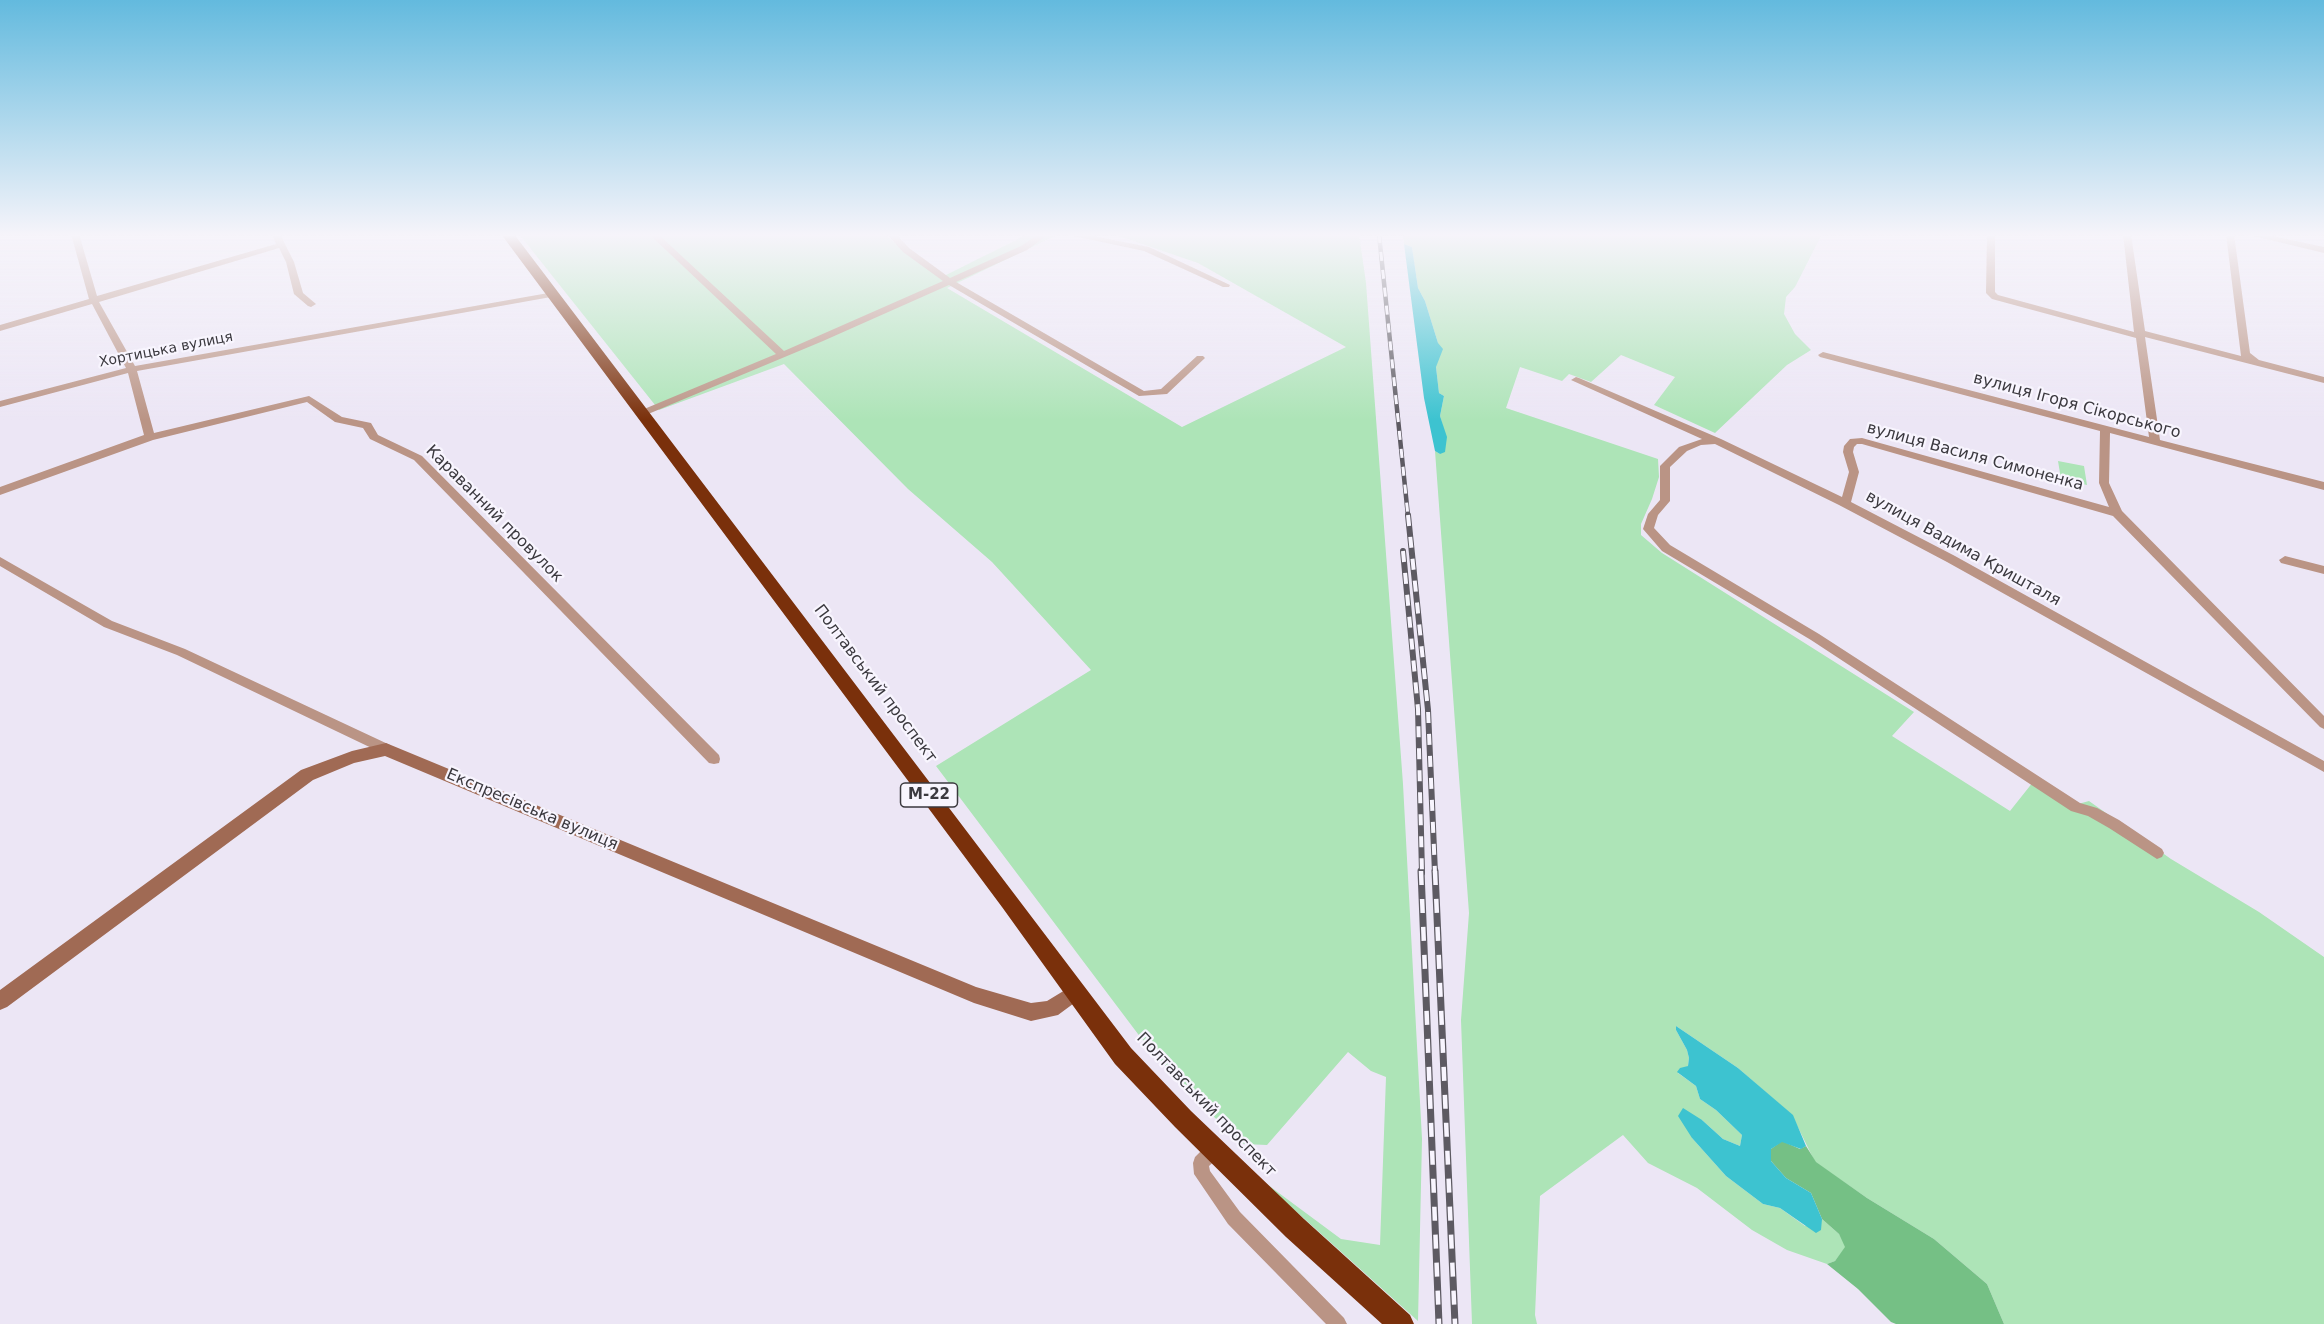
<!DOCTYPE html>
<meta charset="utf-8">
<style>
body{margin:0}
canvas{display:block;background:#ece6f5}
</style>
<canvas width="2324" height="1324"></canvas>
<script>
const c = document.querySelector('canvas').getContext('2d');
c.lineJoin = 'round';
function fillPath(path, color) {
  c.fillStyle = color;
  c.fill(path, 'evenodd');
}
function toPath(rows) {
  const path = new Path2D();
  for (const r of rows) {
    path.moveTo(r[0], r[1]);
    for (let i = 2; i < r.length; i += 2) path.lineTo(r[i], r[i + 1]);
  }
  return path;
}
function trace(path, color, width, dash) {
  c.strokeStyle = color;
  c.lineWidth = width;
  c.lineCap = dash ? 'butt' : 'round';
  c.setLineDash(dash || []);
  c.stroke(path);
}
function drawText(font, color, halo, rows, align = 'center') {
  c.font = font + ' "DejaVu Sans",sans-serif';
  c.lineWidth = 4.5;
  c.setLineDash([]);
  c.textBaseline = 'middle';
  c.strokeStyle = halo;
  c.fillStyle = color;
  for (const [text, x, y, turn = 0] of rows) {
    c.save();
    c.translate(x, y);
    c.rotate((+turn || 0) * Math.PI / 180);
    c.textAlign = isNaN(turn) ? turn : align;
    if (halo) c.strokeText(text, 0, 0);
    c.fillText(text, 0, 0);
    c.restore();
  }
}
fillPath(toPath([
 [519,234,884,234,940,278,1028,234,1059,234,947,288,1182,427,1346,347,1198,263,1113,234,1359,234,1366,283,1403,784,1422,1139,1418,1321,1260,1179,1341,1239,1380,1245,1386,1077,1371,1071,1348,1052,1267,1145,1244,1144,1193,1098,1141,1038,936,766,1091,670,992,562,908,489,784,364,659,410],
 [1406,234,1822,234,1795,287,1786,297,1784,314,1795,334,1811,350,1787,365,1715,433,1654,405,1675,377,1621,355,1591,382,1569,374,1562,381,1520,367,1506,408,1658,459,1659,477,1652,499,1641,524,1641,535,1662,553,1914,712,1892,736,2010,811,2037,777,2078,804,2089,801,2171,859,2259,912,2324,957,2324,1324,2004,1324,1987,1284,1934,1239,1867,1198,1815,1162,1792,1115,1738,1068,1676,1026,1676,1030,1687,1050,1689,1058,1688,1066,1678,1073,1696,1086,1700,1099,1716,1110,1742,1135,1740,1146,1723,1139,1702,1120,1692,1138,1726,1176,1763,1204,1780,1208,1805,1226,1822,1219,1839,1234,1846,1247,1835,1261,1827,1264,1787,1250,1752,1230,1697,1188,1648,1163,1623,1135,1540,1196,1535,1315,1537,1324,1472,1324,1461,1020,1469,913,1435,451,1440,454,1446,437,1440,416,1444,396,1439,393,1436,367,1438,343,1425,301,1418,288,1412,247,1404,244,1403,237],
 [2058,461,2084,466,2087,485,2061,479]
]), '#ade4b7');
fillPath(toPath([
 [1782,1141,1800,1149,1806,1146,1816,1162,1867,1198,1934,1239,1987,1284,2004,1324,1896,1324,1891,1322,1858,1289,1827,1264,1835,1261,1845,1247,1839,1234,1822,1219,1811,1193,1786,1178,1771,1161,1771,1149]
]), '#75c085');
fillPath(toPath([
 [1404,244,1412,247,1418,288,1425,301,1438,343,1443,349,1436,367,1439,393,1444,396,1440,416,1447,437,1445,452,1440,454,1435,451,1424,398],
 [1676,1026,1738,1068,1793,1115,1806,1146,1801,1149,1782,1142,1771,1149,1771,1161,1786,1178,1811,1193,1822,1219,1821,1230,1816,1233,1780,1208,1763,1204,1726,1176,1692,1138,1678,1116,1683,1108,1702,1120,1723,1139,1740,1146,1742,1135,1716,1110,1700,1099,1696,1086,1677,1072,1680,1068,1688,1066,1689,1058,1687,1050,1676,1030]
]), '#3dc3d0');
fillPath(toPath([
 [71,234,79,234,97,296,276,244,272,234,280,234,294,262,303,293,316,304,311,307,308,306,294,294,286,262,279,248,99,302,135,366,554,292,556,294,551,297,137,371,154,433,309,396,342,417,371,423,378,435,422,456,719,755,720,759,719,763,714,764,709,763,414,460,370,439,363,428,335,422,307,402,153,440,0,495,0,487,144,435,128,373,0,407,0,401,126,368,92,304,0,331,0,325,89,299,71,234],
 [649,234,658,234,784,351,943,281,903,252,887,234,896,234,909,248,950,278,1021,246,1039,234,1049,234,1027,250,956,282,1144,391,1161,389,1197,356,1203,356,1205,358,1167,394,1139,396,949,285,823,341,641,417,637,416,637,412,776,354,649,234],
 [1064,234,1083,234,1149,247,1230,285,1229,287,1223,287,1144,251,1064,234],
 [1987,234,1995,234,1995,292,1998,295,2134,332,2123,234,2131,234,2145,331,2241,356,2226,234,2234,234,2250,353,2259,360,2324,377,2324,383,2145,337,2160,440,2324,482,2324,490,2110,433,2109,483,2122,511,2324,716,2324,729,2320,727,2113,516,1862,444,1857,444,1854,447,1853,452,1859,472,1851,502,1955,556,2324,761,2324,772,1947,562,1839,505,1715,444,1701,445,1687,451,1670,467,1670,501,1658,515,1654,528,1670,545,1819,634,2080,803,2097,808,2119,820,2162,849,2164,853,2162,857,2157,859,2109,828,2088,816,2071,811,1811,640,1662,551,1643,529,1648,514,1660,500,1660,466,1679,447,1702,439,1571,380,1576,377,1579,378,1721,439,1842,497,1849,472,1843,452,1844,446,1850,439,1862,438,2109,507,2099,483,2100,431,1820,357,1818,355,1823,352,2149,437,2136,338,1992,299,1986,293,1987,234],
 [2245,234,2263,234,2324,247,2324,253,2245,234],
 [2285,556,2324,566,2324,574,2281,563,2279,560,2285,556],
 [0,557,112,621,185,649,390,745,392,749,390,753,386,754,382,753,177,655,104,627,0,566,0,557],
 [1214,1142,1220,1144,1222,1150,1220,1156,1209,1166,1210,1171,1240,1212,1344,1318,1347,1324,1326,1324,1228,1224,1194,1174,1193,1163,1195,1157,1208,1144,1214,1142]
]), '#ba9485');
fillPath(toPath([
 [386,743,976,987,1031,1003,1047,1001,1075,984,1081,986,1084,992,1081,998,1058,1015,1031,1021,974,1003,385,756,354,763,313,780,7,1007,0,1010,0,990,301,770,352,751,386,743]
]), '#a06a54');
fillPath(toPath([
 [501,234,514,234,1131,1048,1191,1111,1304,1219,1410,1315,1414,1324,1382,1324,1286,1237,1175,1127,1115,1064,1002,907,501,234]
]), '#7a300b');
const railFar2 = toPath([
 [1379,234,1408,516]
]);
const railFar1 = toPath([
 [1408,515,1428,710,1435,873],
 [1403,551,1418,709,1422,873]
]);
const rail = toPath([
 [1421,871,1439,1324],
 [1435,871,1455,1324]
]);
trace(railFar2, '#5d5a62', 4.5);
trace(railFar1, '#5d5a62', 6);
trace(rail, '#5d5a62', 7);
trace(railFar2, '#f8f5fe', 3, [9]);
trace(railFar1, '#f8f5fe', 4, [11]);
trace(rail, '#f8f5fe', 4.5, [14]);
const sky = c.createLinearGradient(0, 0, 0, 420);
sky.addColorStop(0, '#63bade');
sky.addColorStop(0.56, '#f6f4fa');
sky.addColorStop(1, '#f6f4fa00');
c.fillStyle = sky;
c.fillRect(0, 0, 2324, 420);
drawText('14px', '#3b393f', '#f8f5fe', [
 ["Хортицька вулиця",166,350,-11]
]);
for (const [x, y, w] of [
 [929,795,57]
]) {
  const box = new Path2D();
  box.roundRect(x - w / 2, y - 12, w, 24, 4.5);
  c.fillStyle = '#f8f5fe';
  c.fill(box);
  trace(box, '#3b393f', 1.5);
}
drawText('bold 15px', '#3b393f', null, [
 ["М-22",929,795]
]);
drawText('16px', '#3b393f', '#f8f5fe', [
 ["вулиця Ігоря Сікорського",2077,406,15],
 ["вулиця Василя Симоненка",1975,457,15],
 ["Караванний провулок",494,514,45],
 ["вулиця Вадима Кришталя",1963,549,29],
 ["Полтавський проспект",875,684,53],
 ["Експресівська вулиця",532,810,23],
 ["Полтавський проспект",1206,1105,46]
]);
</script>
